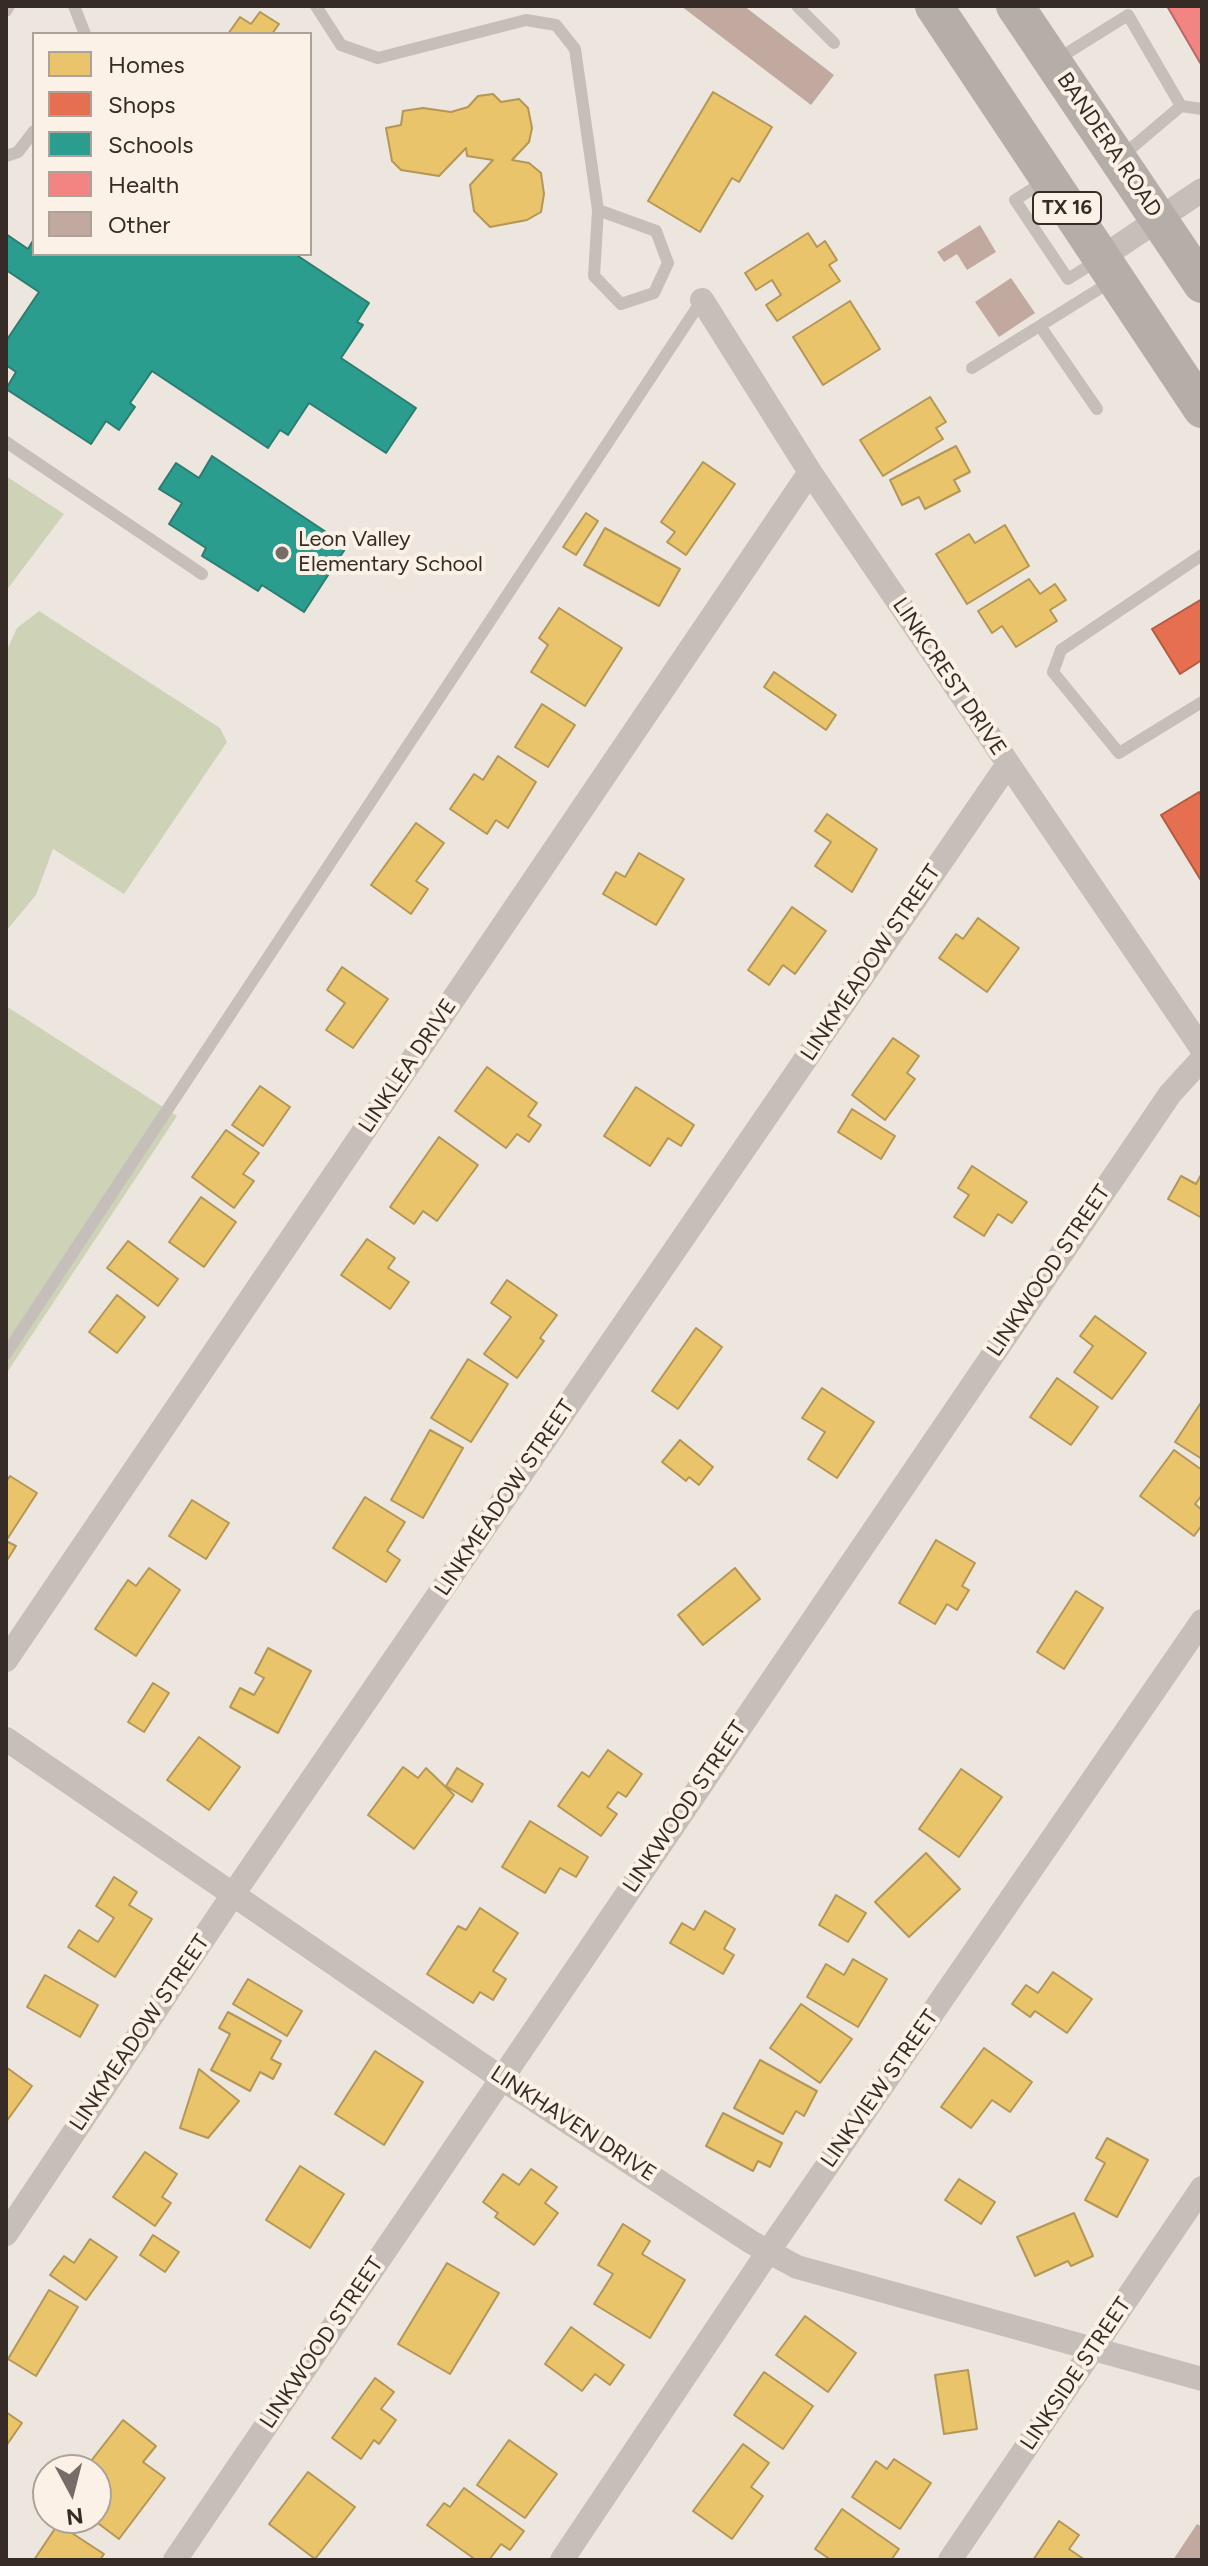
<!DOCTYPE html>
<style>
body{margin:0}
#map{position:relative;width:1208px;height:2566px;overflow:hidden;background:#ede6df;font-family:Figtree,sans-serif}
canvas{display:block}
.frame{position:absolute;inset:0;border:8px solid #372b27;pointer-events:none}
.legend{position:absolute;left:32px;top:32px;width:280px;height:224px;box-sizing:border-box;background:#fbf1e6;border:2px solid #ada29a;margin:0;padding:10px 14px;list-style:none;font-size:24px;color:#372b27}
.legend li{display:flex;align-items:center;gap:16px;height:40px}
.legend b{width:40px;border:2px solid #ada29a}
.north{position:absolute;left:32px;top:2454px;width:80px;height:80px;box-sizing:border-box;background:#fbf1e6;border:2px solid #ada29a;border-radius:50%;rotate:173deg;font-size:22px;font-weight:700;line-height:32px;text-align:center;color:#372b27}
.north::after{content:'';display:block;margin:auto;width:28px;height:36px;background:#776c67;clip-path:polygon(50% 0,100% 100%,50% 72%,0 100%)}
</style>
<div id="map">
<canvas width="1208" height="2566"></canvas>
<div class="frame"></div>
<ul class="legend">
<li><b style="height:22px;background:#e9c46a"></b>Homes</li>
<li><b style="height:22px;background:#e76f51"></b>Shops</li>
<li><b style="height:22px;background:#2a9d8f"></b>Schools</li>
<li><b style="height:22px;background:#f28482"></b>Health</li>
<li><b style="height:22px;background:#c2a99f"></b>Other</li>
</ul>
<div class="north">N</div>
</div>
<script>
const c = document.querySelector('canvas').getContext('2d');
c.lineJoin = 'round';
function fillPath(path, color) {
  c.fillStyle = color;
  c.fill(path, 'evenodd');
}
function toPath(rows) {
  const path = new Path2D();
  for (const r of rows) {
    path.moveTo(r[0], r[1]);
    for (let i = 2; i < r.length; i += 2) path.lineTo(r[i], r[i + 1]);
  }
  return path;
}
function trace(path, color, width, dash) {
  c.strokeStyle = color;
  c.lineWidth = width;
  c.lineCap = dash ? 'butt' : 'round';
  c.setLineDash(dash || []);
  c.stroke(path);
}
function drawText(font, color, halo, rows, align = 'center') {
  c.font = font + ' Figtree,sans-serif';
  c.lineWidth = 8;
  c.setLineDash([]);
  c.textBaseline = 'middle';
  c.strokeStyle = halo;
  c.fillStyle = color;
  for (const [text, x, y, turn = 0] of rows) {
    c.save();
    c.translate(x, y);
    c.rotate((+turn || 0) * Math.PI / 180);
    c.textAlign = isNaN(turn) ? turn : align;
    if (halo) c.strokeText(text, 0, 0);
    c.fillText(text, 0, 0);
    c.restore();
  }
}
fillPath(toPath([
 [6,476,64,514,6,591],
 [39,611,220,728,227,742,124,894,53,849,36,895,6,931,6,652,17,628],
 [6,1006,177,1116,6,1374]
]), '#ced3b8');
const homes = toPath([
 [260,12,279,24,272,34,228,34,240,17,251,24,260,12],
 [713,92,772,127,739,182,732,178,700,232,648,201,713,92],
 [493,94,501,102,519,99,528,108,532,128,529,142,512,160,529,163,541,173,544,194,541,212,527,220,490,227,474,211,470,185,493,160,467,156,466,148,439,176,401,170,392,161,386,128,401,125,403,111,423,108,451,112,468,107,478,96,493,94],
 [808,233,817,247,825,241,837,260,829,265,840,281,777,321,766,305,781,295,772,280,756,290,745,273,808,233],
 [850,301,880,349,823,385,793,337,850,301],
 [930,397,946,422,936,428,943,439,883,476,860,440,930,397],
 [956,446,970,472,954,480,960,491,925,509,919,497,902,505,890,480,956,446],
 [703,462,735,484,686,555,667,542,675,532,661,522,703,462],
 [586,513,598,521,576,555,563,547,586,513],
 [1005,525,1029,566,967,604,936,554,969,534,975,543,1005,525],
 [605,528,680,569,659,606,584,565,605,528],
 [1029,579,1040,594,1055,584,1066,600,1050,610,1057,621,1016,647,1002,626,992,633,978,611,1029,579],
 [559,608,622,648,585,706,531,672,548,645,539,638,559,608],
 [774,672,836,715,826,730,764,687,774,672],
 [542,704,575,725,548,767,515,747,542,704],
 [498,756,536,782,508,828,496,820,487,834,450,809,474,774,483,780,498,756],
 [827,814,877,849,852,892,815,866,831,842,815,831,827,814],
 [416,823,444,843,416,881,428,889,411,914,371,885,416,823],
 [639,853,684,879,656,925,603,894,616,872,625,877,639,853],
 [792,907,826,931,795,974,783,965,769,985,748,970,792,907],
 [978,918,1019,948,987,992,939,958,956,934,963,939,978,918],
 [342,967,388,999,353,1048,326,1030,345,1003,327,990,342,967],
 [893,1038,919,1056,907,1073,915,1079,885,1120,852,1095,893,1038],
 [487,1067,537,1103,528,1116,541,1125,529,1142,517,1134,506,1148,455,1111,487,1067],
 [260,1086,290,1107,263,1146,232,1125,260,1086],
 [636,1087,694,1125,681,1146,668,1138,650,1166,604,1136,636,1087],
 [852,1109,895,1136,881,1159,838,1132,852,1109],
 [226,1130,259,1153,243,1174,254,1181,234,1208,192,1177,226,1130],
 [439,1137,478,1165,437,1221,423,1211,414,1224,390,1207,439,1137],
 [972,1166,1027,1202,1012,1223,998,1214,984,1236,954,1217,969,1195,958,1188,972,1166],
 [1202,1173,1202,1218,1168,1199,1181,1176,1196,1184,1202,1173],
 [201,1197,236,1222,204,1267,169,1242,201,1197],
 [367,1239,395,1258,388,1268,409,1282,390,1309,341,1275,367,1239],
 [128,1241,178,1279,158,1306,107,1268,128,1241],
 [507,1280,557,1315,540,1338,544,1341,517,1378,484,1354,511,1317,491,1303,507,1280],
 [117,1295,145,1317,117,1353,89,1332,117,1295],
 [1095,1316,1146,1353,1112,1399,1074,1372,1093,1346,1080,1336,1095,1316],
 [696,1328,722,1347,678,1409,652,1391,696,1328],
 [468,1359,508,1384,471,1442,431,1418,468,1359],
 [1057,1378,1098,1407,1071,1445,1030,1417,1057,1378],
 [822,1388,874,1422,837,1478,808,1459,825,1432,802,1418,822,1388],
 [1202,1401,1202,1459,1175,1442,1202,1401],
 [430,1430,463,1448,423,1518,391,1500,430,1430],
 [680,1440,713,1467,699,1485,689,1477,686,1481,662,1462,680,1440],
 [1174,1450,1202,1470,1202,1495,1195,1504,1202,1510,1202,1525,1194,1536,1140,1496,1174,1450],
 [10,1476,37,1493,6,1541,16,1546,6,1562,6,1482,10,1476],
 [365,1497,405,1522,387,1551,400,1560,386,1582,333,1548,365,1497],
 [192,1500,229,1523,206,1559,169,1536,192,1500],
 [936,1540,975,1563,962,1586,969,1590,957,1610,947,1604,935,1624,899,1603,936,1540],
 [149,1568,180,1590,136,1656,95,1629,128,1580,136,1586,149,1568],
 [735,1568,760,1599,703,1645,678,1615,735,1568],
 [1076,1591,1103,1608,1064,1669,1037,1652,1076,1591],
 [268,1648,311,1671,278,1733,230,1707,240,1688,254,1695,264,1678,255,1673,268,1648],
 [153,1683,169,1693,144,1732,128,1722,153,1683],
 [199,1737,240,1767,209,1810,167,1780,199,1737],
 [608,1750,642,1774,626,1797,618,1792,607,1807,617,1814,601,1836,558,1806,582,1772,589,1777,608,1750],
 [403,1767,418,1778,426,1768,454,1795,414,1849,368,1815,403,1767],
 [457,1768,483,1784,472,1802,446,1786,457,1768],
 [961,1769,1002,1797,959,1857,919,1829,961,1769],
 [530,1821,588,1857,576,1877,560,1868,545,1893,502,1867,530,1821],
 [926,1853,960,1889,909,1937,875,1902,926,1853],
 [114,1877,137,1892,129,1905,152,1919,115,1977,68,1947,79,1930,98,1942,114,1918,96,1906,114,1877],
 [836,1895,866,1913,848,1942,819,1925,836,1895],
 [480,1908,518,1933,493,1971,506,1979,493,2000,480,1992,473,2003,427,1974,458,1926,466,1930,480,1908],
 [705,1911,735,1929,724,1949,734,1955,723,1974,670,1943,682,1923,694,1930,705,1911],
 [853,1959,887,1979,858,2027,807,1997,826,1964,844,1975,853,1959],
 [1053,1972,1092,1999,1067,2033,1035,2011,1030,2017,1012,2004,1026,1985,1038,1993,1053,1972],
 [45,1975,98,2005,80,2037,27,2007,45,1975],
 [248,1979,302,2011,287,2036,233,2004,248,1979],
 [801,2004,852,2039,820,2083,770,2048,801,2004],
 [228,2012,281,2041,271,2059,281,2064,273,2079,260,2072,250,2091,211,2070,230,2034,219,2028,228,2012],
 [984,2048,1032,2082,1010,2112,992,2100,971,2128,941,2107,984,2048],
 [375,2051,423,2082,384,2145,335,2114,375,2051],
 [760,2060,817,2091,804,2116,796,2111,783,2134,734,2108,760,2060],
 [6,2067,32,2086,6,2122,6,2067],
 [199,2069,239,2101,208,2138,180,2128,199,2069],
 [723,2113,782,2143,770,2167,758,2161,753,2171,706,2146,723,2113],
 [1107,2138,1148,2160,1117,2217,1085,2200,1105,2163,1096,2158,1107,2138],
 [145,2152,177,2174,162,2197,171,2203,155,2226,113,2197,145,2152],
 [300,2166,344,2194,310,2248,266,2220,300,2166],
 [531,2169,557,2187,545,2203,558,2213,534,2245,495,2217,498,2213,483,2202,503,2174,519,2185,531,2169],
 [959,2179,995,2202,981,2224,945,2200,959,2179],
 [1074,2213,1093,2256,1071,2266,1068,2261,1035,2276,1017,2237,1074,2213],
 [623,2224,650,2241,642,2254,685,2280,650,2338,594,2304,613,2274,598,2265,623,2224],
 [153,2235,179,2252,165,2272,140,2255,153,2235],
 [90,2239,117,2257,86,2300,50,2275,64,2256,74,2263,90,2239],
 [447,2263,499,2293,450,2374,398,2344,447,2263],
 [49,2290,78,2307,36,2376,8,2359,49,2290],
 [805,2316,856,2353,828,2392,776,2355,805,2316],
 [571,2327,624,2365,610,2385,595,2374,582,2391,545,2364,571,2327],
 [968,2370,977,2429,944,2434,935,2375,968,2370],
 [764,2372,813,2406,783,2449,734,2415,764,2372],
 [375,2378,394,2392,381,2409,396,2420,379,2444,374,2440,361,2459,332,2438,375,2378],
 [6,2412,22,2423,6,2446,6,2412],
 [123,2420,156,2446,143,2462,165,2478,119,2539,91,2518,96,2518,96,2470,84,2470,123,2420],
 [509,2440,557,2474,525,2518,477,2485,509,2440],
 [743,2444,769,2463,751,2487,763,2496,732,2539,693,2511,743,2444],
 [894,2459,931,2483,900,2529,852,2497,876,2461,887,2469,894,2459],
 [308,2472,355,2507,315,2559,269,2524,308,2472],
 [464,2488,524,2531,510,2550,501,2544,489,2560,476,2560,427,2525,444,2503,450,2507,464,2488],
 [842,2509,899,2549,891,2560,831,2560,815,2549,842,2509],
 [1059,2521,1079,2535,1069,2549,1085,2560,1033,2560,1059,2521],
 [58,2524,104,2554,100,2560,34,2560,58,2524]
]);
fillPath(homes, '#e9c46a');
trace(homes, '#b49656', 2);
const shops = toPath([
 [1202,599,1202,660,1180,674,1152,629,1202,599],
 [1199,792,1202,797,1202,882,1161,815,1199,792]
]);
fillPath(shops, '#e76f51');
trace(shops, '#b25b44', 2);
const schools = toPath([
 [6,234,28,249,34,239,34,254,295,254,369,303,357,322,363,325,341,358,416,408,386,453,309,403,288,435,280,430,268,448,152,371,130,403,135,407,119,430,106,421,91,444,6,389,16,372,6,365,6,341,39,292,6,270,6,234],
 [212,456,347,546,304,612,262,585,258,591,202,556,206,548,169,524,182,503,159,489,176,463,199,478,212,456]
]);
fillPath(schools, '#2a9d8f');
trace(schools, '#2e7b70', 2);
const health = toPath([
 [1167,6,1202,6,1202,66,1167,6]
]);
fillPath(health, '#f28482');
trace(health, '#ba6967', 2);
fillPath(toPath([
 [681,6,744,6,834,75,811,105],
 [980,225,996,252,967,270,957,254,944,262,937,252],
 [1011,278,1035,313,999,337,975,302],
 [1197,2524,1202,2527,1202,2560,1173,2560]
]), '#c2a99f');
trace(toPath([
 [74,6,85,34],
 [316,6,341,45,378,58,526,20,556,25,575,49,598,210,594,276,621,304,654,293,668,263,656,231,598,210],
 [797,6,834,43],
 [6,11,9,6],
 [1056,60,1128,15,1181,106,1202,109],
 [6,156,18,152,34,131],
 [1122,156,1181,106],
 [1045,181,1015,200,1068,279,1098,260],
 [1040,326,1097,409],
 [972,368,1112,281],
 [6,442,202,574],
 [1202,555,1061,650,1053,672,1119,753,1202,702],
 [6,1354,702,300]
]), '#c6bfb9', 12);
trace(toPath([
 [1101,258,1202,190],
 [702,300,810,472,1202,1049],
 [6,1660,810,472],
 [6,1739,501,2078,751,2242,797,2267,1202,2379],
 [6,2234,234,1893,1008,764],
 [175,2560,1170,1094,1202,1059],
 [562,2560,770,2249,1202,1621],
 [950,2560,1202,2188]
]), '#c6bfb9', 24);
trace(toPath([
 [934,6,1202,409],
 [1015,6,1202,284]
]), '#b5ada7', 38);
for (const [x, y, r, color] of [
 [282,553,8,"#776c67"]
]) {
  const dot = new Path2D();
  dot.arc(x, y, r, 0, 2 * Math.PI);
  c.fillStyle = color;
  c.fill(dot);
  trace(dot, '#fbf1e6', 3);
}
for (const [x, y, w] of [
 [1067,208,68]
]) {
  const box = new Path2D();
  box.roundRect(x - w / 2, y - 16, w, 32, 6);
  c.fillStyle = '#fbf1e6';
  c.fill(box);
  trace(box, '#372b27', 2);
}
drawText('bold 20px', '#372b27', null, [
 ["TX 16",1067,208]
]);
drawText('22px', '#372b27', '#fbf1e6', [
 ["BANDERA ROAD",1109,145,56],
 ["LINKCREST DRIVE",949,677,56],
 ["LINKMEADOW STREET",871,963,-56],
 ["LINKLEA DRIVE",408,1066,-56],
 ["LINKWOOD STREET",1049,1271,-56],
 ["LINKMEADOW STREET",505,1498,-56],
 ["LINKWOOD STREET",685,1807,-56],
 ["LINKMEADOW STREET",140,2033,-56],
 ["LINKVIEW STREET",880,2089,-55],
 ["LINKHAVEN DRIVE",573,2124,33],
 ["LINKWOOD STREET",322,2343,-56],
 ["LINKSIDE STREET",1076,2374,-56]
]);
drawText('22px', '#372b27', '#fbf1e6', [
 ["Leon Valley",298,540],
 ["Elementary School",298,565]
], 'left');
</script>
